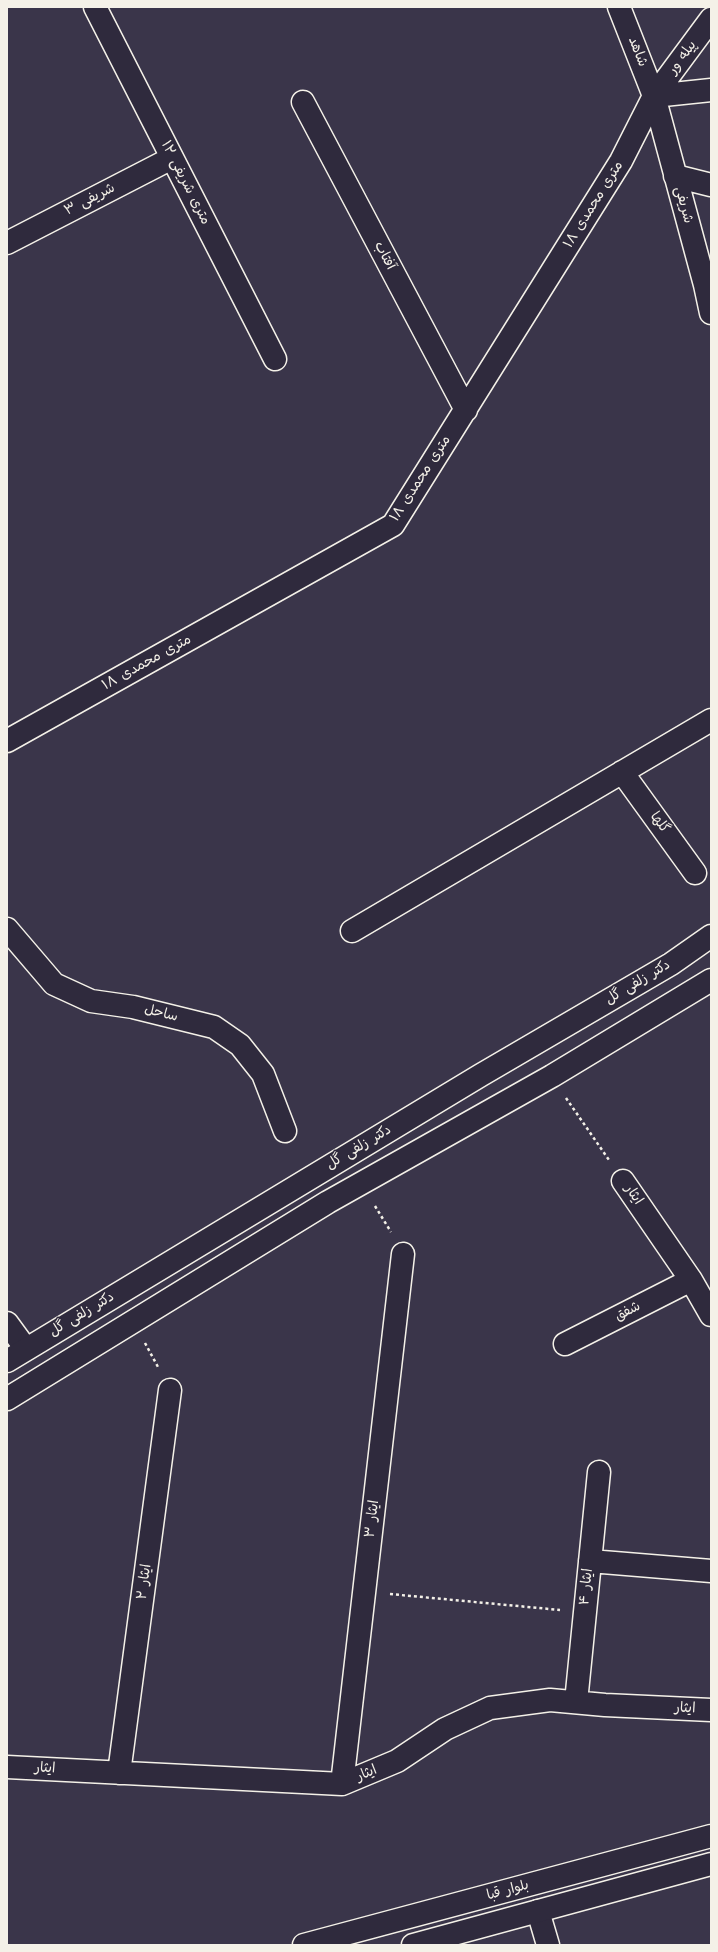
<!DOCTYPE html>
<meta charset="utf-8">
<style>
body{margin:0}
#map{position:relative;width:718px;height:1952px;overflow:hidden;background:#3a354a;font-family:"Architects Daughter",sans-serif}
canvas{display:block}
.frame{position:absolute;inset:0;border:8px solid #f4f1e8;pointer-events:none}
</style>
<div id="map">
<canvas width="718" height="1952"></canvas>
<div class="frame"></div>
</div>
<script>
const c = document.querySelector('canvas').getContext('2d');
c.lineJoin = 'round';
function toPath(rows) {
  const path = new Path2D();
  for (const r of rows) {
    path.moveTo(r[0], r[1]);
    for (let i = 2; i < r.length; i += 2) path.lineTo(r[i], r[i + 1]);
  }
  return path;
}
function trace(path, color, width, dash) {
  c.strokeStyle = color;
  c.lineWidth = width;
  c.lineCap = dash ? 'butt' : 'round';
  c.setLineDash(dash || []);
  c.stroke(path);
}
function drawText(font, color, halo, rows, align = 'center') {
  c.font = font + ' "Architects Daughter","Playpen Sans Arabic",sans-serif';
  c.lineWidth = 3;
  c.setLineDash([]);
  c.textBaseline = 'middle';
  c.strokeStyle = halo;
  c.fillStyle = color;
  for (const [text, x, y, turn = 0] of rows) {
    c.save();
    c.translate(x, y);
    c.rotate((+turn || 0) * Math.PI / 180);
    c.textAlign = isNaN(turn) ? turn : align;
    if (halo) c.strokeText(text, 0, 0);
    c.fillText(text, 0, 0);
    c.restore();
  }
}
const street = toPath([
 [95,7,275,359],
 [619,7,654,96,705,285,711,313],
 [654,96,711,90],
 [303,102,466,410],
 [675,176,711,185],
 [7,243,172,158],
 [7,741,393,525,621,161,654,96,711,19],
 [622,772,695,873],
 [7,929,54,984,91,1001,133,1007,214,1027,240,1045,263,1074,285,1131],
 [352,931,711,720],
 [623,1181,691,1280,711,1315],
 [7,1323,26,1349],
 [565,1344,691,1280],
 [590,1561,711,1571],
 [576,1702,599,1472],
 [7,1767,342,1784,397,1761,445,1729,490,1708,550,1700,605,1705,711,1710],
 [119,1773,170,1390],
 [342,1784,403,1254],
 [538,1911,548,1945]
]);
const secondary = toPath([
 [7,1361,481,1075,671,964,711,936],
 [7,1399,328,1202,552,1076,711,980],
 [304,1945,711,1836],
 [413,1945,711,1864]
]);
trace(street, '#f4f1e8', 25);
trace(secondary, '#f4f1e8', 25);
trace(toPath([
 [566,1098,609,1160],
 [375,1206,391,1232],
 [145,1343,158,1367],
 [390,1594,560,1610]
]), '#f4f1e8', 2.5, [3, 3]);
trace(street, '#2f2a3d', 22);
trace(secondary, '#2f2a3d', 22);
drawText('14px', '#f4f1e8', '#2f2a3d', [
 ["شاهد",637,52,69],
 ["پیله ور",683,58,-54],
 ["۱۲ متری شریفی",185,183,63],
 ["شریفی ۳",90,200,-27],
 ["۱۸ متری محمدی",594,205,-58],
 ["شریفی",683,205,75],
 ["آفتاب",384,256,62],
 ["۱۸ متری محمدی",421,479,-57],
 ["۱۸ متری محمدی",147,663,-29],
 ["گلها",659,823,54],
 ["دکتر زلفی گل",638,983,-31],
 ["ساحل",161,1014,14],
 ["دکتر زلفی گل",359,1148,-31],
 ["ایثار",633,1195,56],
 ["شفق",628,1312,-27],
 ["دکتر زلفی گل",82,1315,-31],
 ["ایثار ۳",373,1519,-83],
 ["ایثار ۲",145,1582,-82],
 ["ایثار ۴",587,1587,-84],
 ["ایثار",685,1709,2],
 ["ایثار",45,1769,3],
 ["ایثار",367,1774,-23],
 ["بلوار قبا",508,1891,-15]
]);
</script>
